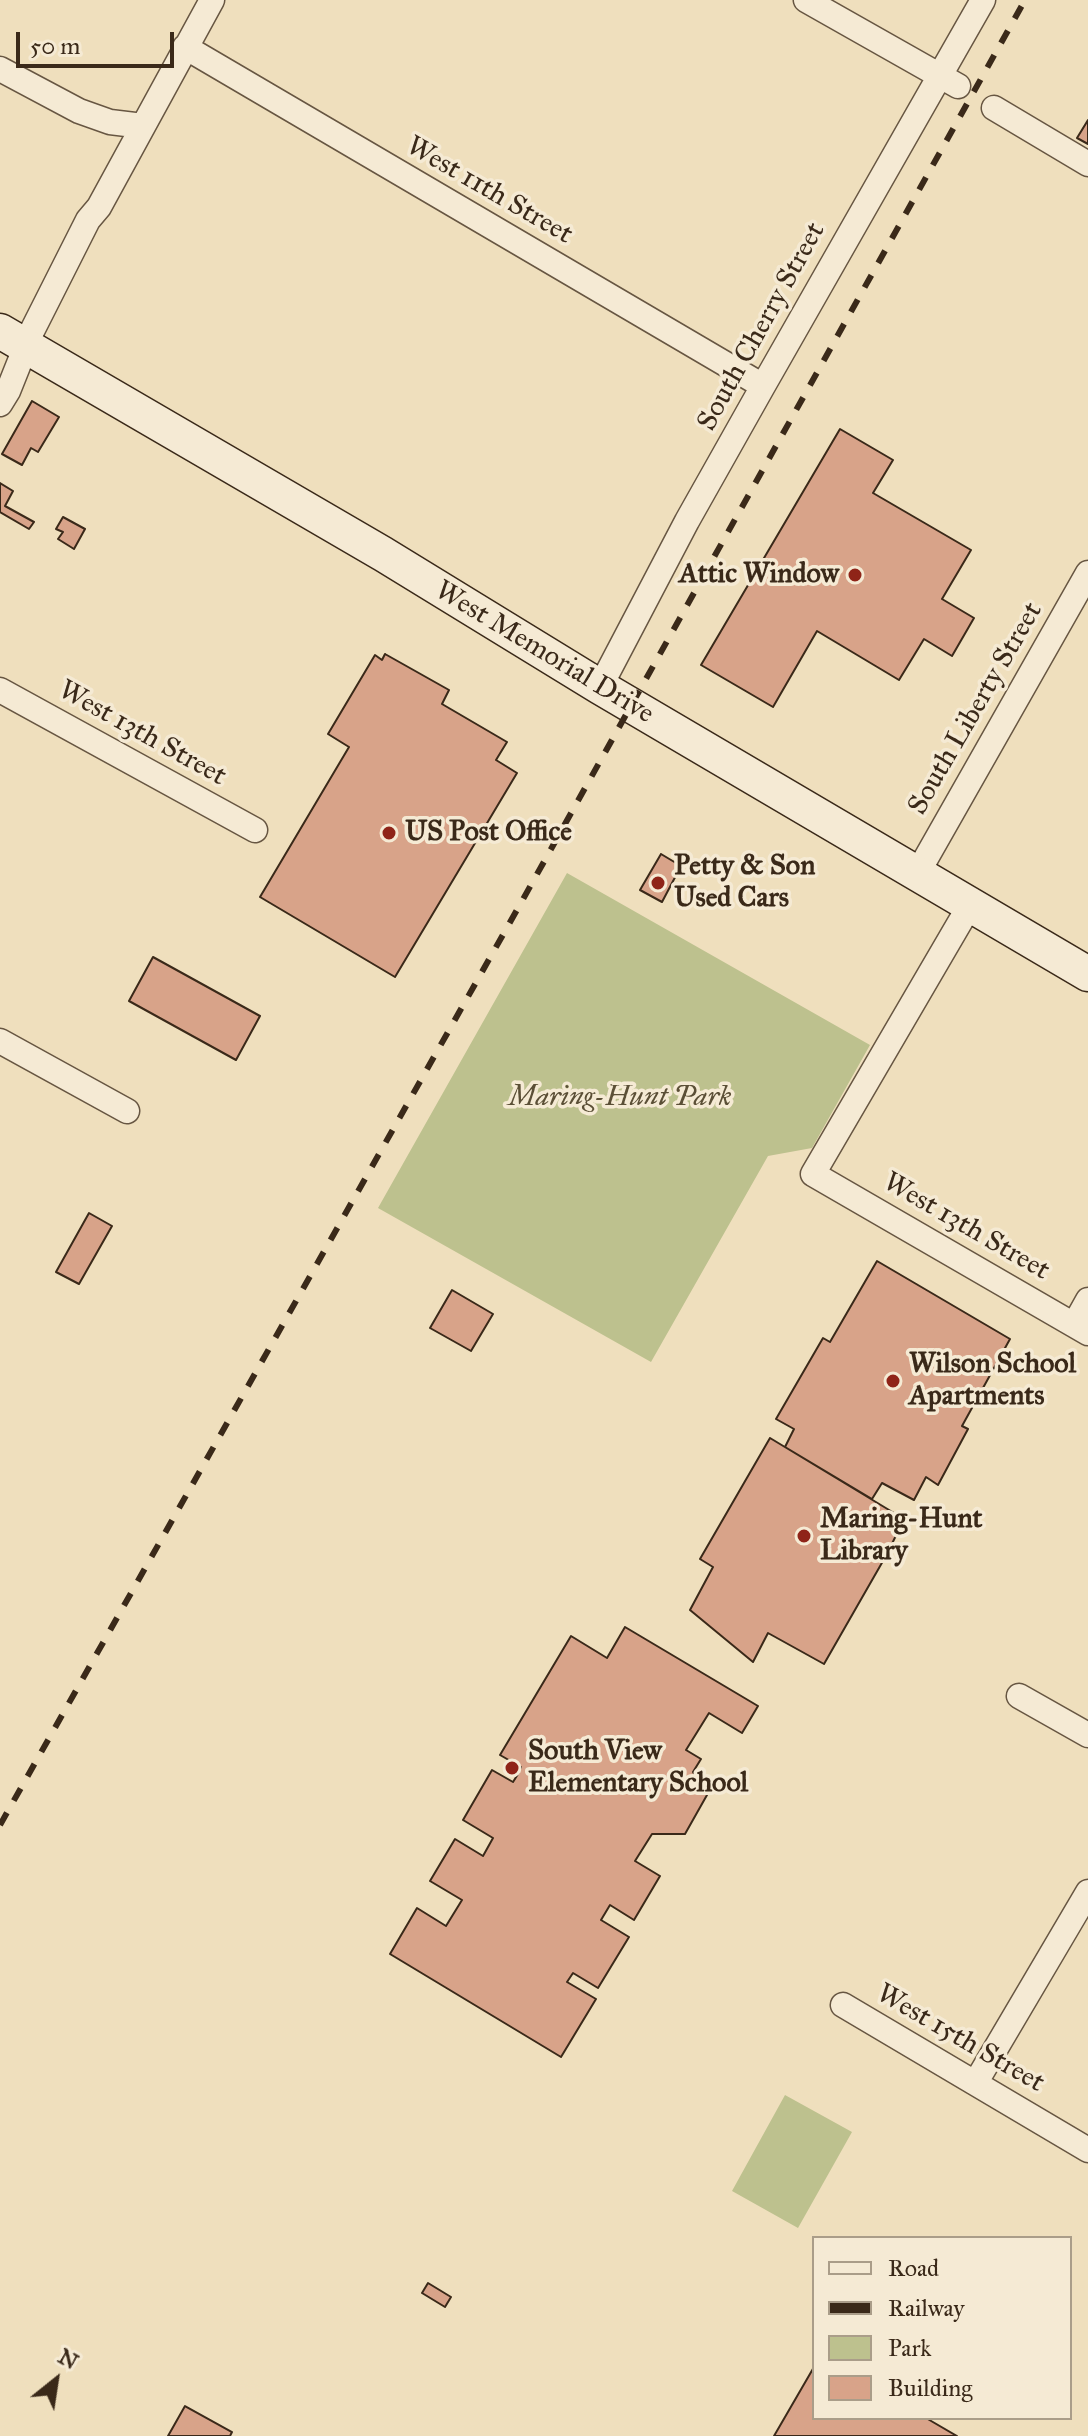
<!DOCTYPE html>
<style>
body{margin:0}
#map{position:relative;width:1088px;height:2436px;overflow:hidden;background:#efdfbd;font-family:"IM FELL Great Primer",serif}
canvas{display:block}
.legend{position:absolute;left:812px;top:2236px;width:260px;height:184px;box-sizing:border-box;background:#f5ead4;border:2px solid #aa9d89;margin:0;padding:10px 14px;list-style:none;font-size:24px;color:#3a2919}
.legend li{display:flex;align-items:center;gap:16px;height:40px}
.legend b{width:40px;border:2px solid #aa9d89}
.north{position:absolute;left:16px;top:2340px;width:80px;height:80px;-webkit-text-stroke:6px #f5ead4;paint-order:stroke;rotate:30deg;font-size:22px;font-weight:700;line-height:32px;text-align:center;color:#3a2919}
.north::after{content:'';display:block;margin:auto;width:28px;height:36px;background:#3a2919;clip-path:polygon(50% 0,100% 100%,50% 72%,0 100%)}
.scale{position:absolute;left:16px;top:32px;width:158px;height:36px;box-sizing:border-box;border:4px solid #3a2919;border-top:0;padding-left:10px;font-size:24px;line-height:28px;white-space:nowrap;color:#3a2919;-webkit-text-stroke:6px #f5ead4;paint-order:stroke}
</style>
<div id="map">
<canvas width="1088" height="2436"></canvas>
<ul class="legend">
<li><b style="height:10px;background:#f5ead4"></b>Road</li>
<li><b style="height:10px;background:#3a2919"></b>Railway</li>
<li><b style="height:22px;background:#bdc18e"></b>Park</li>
<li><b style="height:22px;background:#d8a389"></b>Building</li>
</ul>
<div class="north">N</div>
<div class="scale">50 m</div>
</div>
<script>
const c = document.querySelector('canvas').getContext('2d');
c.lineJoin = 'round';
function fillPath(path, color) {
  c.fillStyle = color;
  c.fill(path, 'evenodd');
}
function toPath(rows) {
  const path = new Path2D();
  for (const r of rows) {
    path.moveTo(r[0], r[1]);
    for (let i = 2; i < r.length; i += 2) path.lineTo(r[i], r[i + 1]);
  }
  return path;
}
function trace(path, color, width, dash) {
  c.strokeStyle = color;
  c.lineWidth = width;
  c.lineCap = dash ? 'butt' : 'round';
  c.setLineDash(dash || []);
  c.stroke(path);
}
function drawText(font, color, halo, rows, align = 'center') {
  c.font = font + ' "IM FELL Great Primer",serif';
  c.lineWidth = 7;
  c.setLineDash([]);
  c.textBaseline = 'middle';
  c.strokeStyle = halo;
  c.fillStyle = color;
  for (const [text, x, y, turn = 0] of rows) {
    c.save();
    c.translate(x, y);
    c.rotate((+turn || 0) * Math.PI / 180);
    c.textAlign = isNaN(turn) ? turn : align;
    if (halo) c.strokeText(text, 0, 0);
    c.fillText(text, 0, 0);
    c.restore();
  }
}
fillPath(toPath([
 [567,873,870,1045,812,1148,768,1156,651,1362,378,1208],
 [785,2095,852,2132,798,2228,732,2191]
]), '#bdc18e');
const building = toPath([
 [1088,120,1088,144,1077,138,1088,120],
 [32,401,59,417,38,452,31,448,22,465,2,454,32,401],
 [840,429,893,460,873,493,971,550,942,599,974,618,952,656,924,639,899,680,817,631,773,707,701,665,840,429],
 [0,483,13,491,5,506,34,522,29,529,0,512,0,483],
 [63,517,85,529,74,549,58,539,63,532,56,529,63,517],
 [385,654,449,690,442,704,507,742,496,760,517,773,395,977,260,897,349,747,328,734,375,655,382,660,385,654],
 [661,854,681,866,662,902,640,890,661,854],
 [153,957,260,1016,236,1060,129,1001,153,957],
 [89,1213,112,1226,79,1284,56,1272,89,1213],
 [877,1261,1010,1339,962,1426,968,1429,938,1485,926,1477,914,1500,882,1483,872,1499,785,1447,794,1429,776,1419,823,1338,830,1342,877,1261],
 [452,1290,493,1314,471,1351,430,1328,452,1290],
 [770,1438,904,1519,887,1554,824,1664,768,1633,753,1662,690,1610,713,1567,700,1559,770,1438],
 [625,1627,758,1706,742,1733,709,1713,686,1750,701,1759,693,1772,707,1795,685,1834,652,1834,635,1861,660,1876,634,1920,610,1905,601,1920,629,1937,598,1988,573,1973,567,1982,596,1999,561,2057,390,1954,417,1908,446,1926,462,1900,430,1881,455,1839,483,1856,493,1838,463,1820,492,1770,513,1782,518,1774,521,1767,500,1755,571,1636,607,1658,625,1627],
 [428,2283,451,2297,445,2307,422,2293,428,2283],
 [814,2367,814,2418,926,2418,957,2436,774,2436,814,2367],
 [185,2406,232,2432,230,2436,168,2436,185,2406]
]);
fillPath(building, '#d8a389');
trace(building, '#3a2919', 2);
const street = toPath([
 [806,0,958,86],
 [185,47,763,386],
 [0,69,79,111,110,122,143,126],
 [994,108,1088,164],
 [0,404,8,391,32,331,88,220,99,207,212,0],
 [600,687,687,521,763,386,983,0],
 [0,690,255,830],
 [917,874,1088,573],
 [970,905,813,1174,1088,1333],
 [0,1041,127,1111],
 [1074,1325,1088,1300],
 [1019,1696,1088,1735],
 [843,2005,1088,2150],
 [976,2082,1088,1892]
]);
const secondary = toPath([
 [0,331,383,554,600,687,1088,974]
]);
trace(street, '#675642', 27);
trace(secondary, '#3a2919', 37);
trace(street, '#f5ead4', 24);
trace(secondary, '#f5ead4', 34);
trace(toPath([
 [0,1825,522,901,1025,0]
]), '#3a2919', 6, [14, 14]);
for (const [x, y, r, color] of [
 [855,575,8,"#8f2418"],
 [389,833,8,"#8f2418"],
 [658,883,8,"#8f2418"],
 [893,1381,8,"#8f2418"],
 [804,1536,8,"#8f2418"],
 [512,1768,8,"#8f2418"]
]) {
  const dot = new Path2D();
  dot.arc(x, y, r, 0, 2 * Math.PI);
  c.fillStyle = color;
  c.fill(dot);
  trace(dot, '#f5ead4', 3);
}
drawText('28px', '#3a2919', '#f5ead4', [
 ["West 11th Street",489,191,30],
 ["South Cherry Street",762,327,-61],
 ["West Memorial Drive",544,653,31],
 ["South Liberty Street",976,709,-60],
 ["West 13th Street",142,734,29],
 ["West 13th Street",966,1227,30],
 ["West 15th Street",960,2039,30]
]);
drawText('bold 28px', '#3a2919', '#f5ead4', [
 ["Attic Window",839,575,"right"],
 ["US Post Office",405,833],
 ["Petty & Son",674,867],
 ["Used Cars",674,899],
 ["Wilson School",909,1365],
 ["Apartments",909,1397],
 ["Maring-Hunt",820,1520],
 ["Library",820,1552],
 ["South View",528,1752],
 ["Elementary School",528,1784]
], 'left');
drawText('italic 28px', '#5b4f36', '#f5ead4', [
 ["Maring-Hunt Park",620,1098]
]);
</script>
